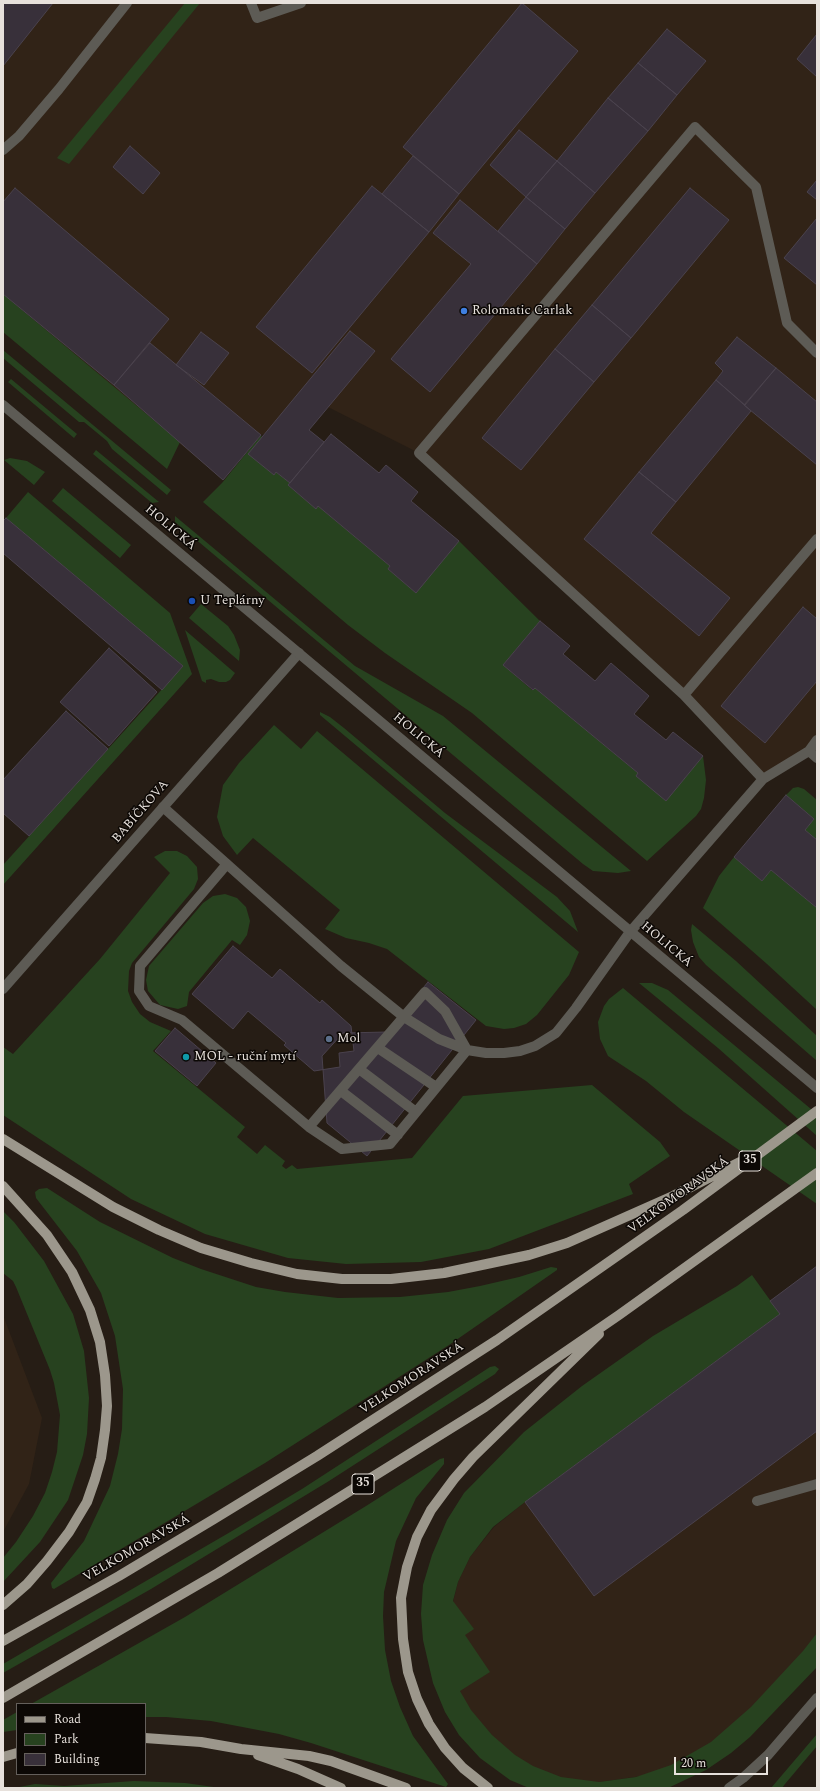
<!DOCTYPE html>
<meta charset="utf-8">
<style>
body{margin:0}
#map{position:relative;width:820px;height:1791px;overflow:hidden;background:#261d15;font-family:Spectral,serif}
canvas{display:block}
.frame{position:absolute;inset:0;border:4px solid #e7e1dc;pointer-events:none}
.legend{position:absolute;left:16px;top:1703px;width:130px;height:72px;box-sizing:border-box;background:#0c0805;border:1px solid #645f5b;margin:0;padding:5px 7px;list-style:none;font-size:12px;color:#e7e1dc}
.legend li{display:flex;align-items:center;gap:8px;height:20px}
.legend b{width:20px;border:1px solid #645f5b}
.scale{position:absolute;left:674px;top:1757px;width:94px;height:18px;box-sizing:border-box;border:2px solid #e7e1dc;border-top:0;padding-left:5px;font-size:12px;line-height:14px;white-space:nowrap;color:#e7e1dc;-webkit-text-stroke:3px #0c0805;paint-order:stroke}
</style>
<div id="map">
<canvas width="820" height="1791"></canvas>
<div class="frame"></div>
<ul class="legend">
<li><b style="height:5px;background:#9c978c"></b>Road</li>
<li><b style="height:11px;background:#27421f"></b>Park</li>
<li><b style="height:11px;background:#38303a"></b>Building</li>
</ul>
<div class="scale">20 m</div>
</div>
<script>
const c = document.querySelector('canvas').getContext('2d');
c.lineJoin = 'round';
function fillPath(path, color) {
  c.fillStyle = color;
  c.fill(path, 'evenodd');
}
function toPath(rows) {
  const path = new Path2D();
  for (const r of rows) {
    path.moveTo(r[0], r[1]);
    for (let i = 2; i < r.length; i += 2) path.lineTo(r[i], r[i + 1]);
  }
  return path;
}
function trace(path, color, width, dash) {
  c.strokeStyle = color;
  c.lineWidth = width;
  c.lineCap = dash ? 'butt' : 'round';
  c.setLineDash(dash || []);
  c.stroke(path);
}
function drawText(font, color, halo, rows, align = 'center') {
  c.font = font + ' Spectral,serif';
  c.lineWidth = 3;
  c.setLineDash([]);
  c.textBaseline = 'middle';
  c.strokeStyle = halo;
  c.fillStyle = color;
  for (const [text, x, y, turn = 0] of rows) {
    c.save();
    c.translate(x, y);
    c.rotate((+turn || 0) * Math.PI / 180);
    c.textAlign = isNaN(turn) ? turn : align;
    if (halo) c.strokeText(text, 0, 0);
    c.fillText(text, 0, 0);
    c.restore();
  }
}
fillPath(toPath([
 [3,3,817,3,817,758,808,751,763,779,684,695,419,453,328,407,261,435,223,480,3,294],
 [817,1266,817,1638,776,1686,709,1747,656,1774,593,1783,562,1779,533,1768,507,1753,465,1704,454,1675,453,1602,458,1582,470,1557,494,1527,525,1502,780,1314,770,1301],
 [3,1315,42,1418,29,1484,3,1532]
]), '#312317');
fillPath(toPath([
 [185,3,200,3,69,164,57,158],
 [3,294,180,442,167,469,3,332],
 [3,350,171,490,167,495,112,449,107,441,84,422,79,422,3,358],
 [11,379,77,434,74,438,8,382],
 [261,435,274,475,276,472,290,483,288,485,315,508,318,506,390,566,388,569,415,592,459,541,540,621,503,665,532,690,535,688,638,773,666,800,703,756,706,780,704,798,701,809,696,816,647,861,472,713,385,653,348,625,203,502,222,483],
 [96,450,159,502,152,503,93,454],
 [10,458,27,461,45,472,34,485,4,460],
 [63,488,131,545,120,558,52,501],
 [28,492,170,613,192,674,3,885,3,865,183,666,6,518],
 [175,516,355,666,443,716,631,871,618,873,593,871,583,864,175,522],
 [201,604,228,626,234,635,240,650,239,661,189,618],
 [185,630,235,673,230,680,226,682,219,682,211,679,206,680,206,683,202,681],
 [320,712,330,717,344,728,445,813,557,897,570,911,578,932,320,715],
 [274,725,301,749,317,731,579,952,569,975,537,1015,526,1024,514,1028,504,1029,486,1026,387,949,369,943,346,938,325,929,340,910,253,838,237,855,223,836,217,817,223,785,239,763],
 [798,787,804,789,817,800,817,840,805,830,814,819,786,795,793,788],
 [165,851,177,851,187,856,197,867,198,879,194,889,132,963,129,971,128,991,132,1002,140,1014,150,1022,171,1031,153,1051,245,1127,237,1137,257,1154,265,1145,285,1161,282,1166,286,1169,292,1165,297,1169,412,1158,463,1096,592,1085,660,1142,670,1156,629,1184,633,1194,489,1249,421,1262,346,1264,288,1258,205,1234,131,1199,3,1115,3,1047,13,1054,100,959,170,873,154,857],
 [734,857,762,881,771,870,817,908,817,1010,767,964,703,908,719,876],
 [225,894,237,898,246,907,250,921,247,935,240,945,232,940,189,992,187,1006,178,1009,160,1005,148,991,146,980,149,966,203,903,213,896],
 [692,924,736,961,817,1036,817,1061,706,965,699,957,693,942,691,930],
 [639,983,652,983,668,990,817,1114,817,1136,718,1048],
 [623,988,817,1151,817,1204,684,1112,646,1081,608,1056,600,1039,598,1022,604,1006,609,999],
 [47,1188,100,1222,173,1258,201,1269,256,1287,285,1292,338,1298,400,1297,448,1292,480,1286,519,1277,551,1267,557,1268,557,1270,449,1345,265,1463,54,1589,52,1588,51,1583,84,1541,110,1486,118,1454,122,1429,123,1389,115,1336,101,1293,77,1251,36,1198,35,1192,39,1189],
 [3,1211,14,1222,44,1261,73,1314,84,1351,89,1398,87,1434,83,1455,68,1500,40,1542,3,1582,3,1558,16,1542,33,1516,45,1493,52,1472,57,1452,60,1415,54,1383,50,1370,16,1287,13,1281,3,1273],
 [752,1275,780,1314,525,1502,493,1527,470,1557,458,1582,453,1601,474,1629,465,1635,490,1672,460,1691,471,1710,492,1735,515,1755,533,1766,561,1777,599,1782,636,1777,671,1765,711,1742,751,1707,803,1651,817,1633,817,1667,750,1737,731,1753,706,1770,668,1788,529,1788,510,1780,480,1758,459,1735,445,1712,433,1683,423,1640,421,1614,423,1585,432,1555,447,1520,464,1493,524,1432,582,1386,653,1336,737,1286],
 [495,1366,499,1369,495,1374,329,1481,151,1589,3,1673,3,1664,232,1531,302,1489,490,1367],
 [444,1458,444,1464,416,1498,396,1541,384,1592,383,1616,385,1650,391,1681,400,1707,413,1736,448,1784,446,1787,311,1743,279,1734,211,1721,166,1717,145,1717,145,1704,31,1704,185,1617,366,1506,440,1459],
 [17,1712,17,1730,3,1732,3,1720],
 [817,1734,817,1746,785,1784,782,1788,771,1788],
 [134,1781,185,1783,221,1788,14,1788,35,1784,64,1786]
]), '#27421f');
const building = toPath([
 [3,3,53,3,3,66,3,3],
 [522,3,578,51,459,194,403,147,522,3],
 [667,29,706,61,677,95,638,63,667,29],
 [817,34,817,77,797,59,817,34],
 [638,63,677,95,648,131,608,98,638,63],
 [608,98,648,131,595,193,557,161,608,98],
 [519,130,557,161,526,197,490,165,519,130],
 [130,146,160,173,143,194,113,167,130,146],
 [413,156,459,194,429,232,382,194,413,156],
 [557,161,595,193,565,229,526,197,557,161],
 [817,180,817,200,807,192,817,180],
 [372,186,429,232,312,373,256,327,372,186],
 [15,188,169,319,114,385,3,294,3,202,15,188],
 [690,188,729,220,631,338,592,305,690,188],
 [526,197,565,229,537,264,498,231,526,197],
 [460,200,537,264,430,392,391,359,471,264,433,233,460,200],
 [817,218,817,285,784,258,817,218],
 [592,305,631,338,594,382,555,349,592,305],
 [350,331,375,351,309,430,324,442,290,483,276,472,274,475,248,454,350,331],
 [201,332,229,353,204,385,176,365,201,332],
 [737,337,776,368,745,405,716,380,723,371,715,363,737,337],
 [150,343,261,435,223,480,114,385,150,343],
 [555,349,594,382,521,470,482,438,555,349],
 [776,368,817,402,817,465,744,405,776,368],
 [716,380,751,411,676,502,639,472,716,380],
 [331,434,379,473,386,465,418,492,411,501,459,541,416,593,388,569,390,566,318,506,316,509,288,485,331,434],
 [639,472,676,502,651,533,730,598,699,636,584,539,639,472],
 [6,518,183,666,162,690,3,553,3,521,6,518],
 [803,607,817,619,817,681,765,743,721,706,803,607],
 [540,621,570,646,563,654,595,681,611,663,649,696,634,714,666,740,673,732,703,756,666,801,636,776,638,773,535,688,533,690,503,665,540,621],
 [109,648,157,692,109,746,60,702,109,648],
 [66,711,108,749,29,836,3,813,3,780,66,711],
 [786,795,814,819,805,830,817,840,817,908,771,870,762,881,734,857,786,795],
 [233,946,272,978,280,969,320,1003,322,1000,351,1026,354,1051,339,1053,340,1067,314,1071,284,1045,286,1043,248,1011,233,1029,192,994,233,946],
 [428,982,476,1020,367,1156,327,1123,322,1056,343,1033,387,1032,428,982],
 [175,1028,216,1063,197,1086,155,1051,175,1028],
 [817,1266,817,1431,594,1596,525,1502,780,1314,770,1301,817,1266]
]);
fillPath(building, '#38303a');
trace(building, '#4a424d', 1);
trace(toPath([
 [251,3,257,18,301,3],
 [3,150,19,136,59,89,127,3],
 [684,695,817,539],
 [809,751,817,758],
 [763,779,684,695,419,453,695,127,756,187,787,323,817,353],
 [163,807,341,966,404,1017,439,1039,467,1050,486,1053,504,1053,520,1051,535,1046,556,1033,576,1008,630,932,763,779,809,751,817,740],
 [227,864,140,966,139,991,149,1006,182,1020,309,1127,342,1149,390,1144,467,1050],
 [378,1048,436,1087],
 [359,1069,416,1112],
 [341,1091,398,1135],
 [309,1127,425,992,445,1011,467,1050],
 [757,1501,817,1484]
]), '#5d5b55', 10);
trace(toPath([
 [3,989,299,653]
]), '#5d5b55', 10);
trace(toPath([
 [3,405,817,1088],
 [729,1788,743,1778,768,1755,817,1698]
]), '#5d5b55', 10);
trace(toPath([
 [3,1139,113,1207,159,1230,201,1248,251,1263,297,1274,342,1279,391,1279,444,1273,529,1255,567,1243,673,1196,740,1162],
 [3,1186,47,1235,72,1272,90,1310,100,1342,105,1375,107,1406,105,1430,101,1458,95,1479,87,1502,69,1532,47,1561,27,1584,3,1605],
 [3,1641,119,1576,214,1519,317,1456,497,1340,683,1210,817,1111],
 [3,1698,218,1573,485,1407,619,1315,817,1173],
 [145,1738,201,1742,241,1749,309,1756,331,1761,406,1788],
 [258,1755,298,1769,341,1788],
 [3,1757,17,1753],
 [488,1788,463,1768,445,1748,429,1724,417,1699,408,1672,403,1639,401,1598,407,1567,417,1537,431,1510,454,1479,473,1457,599,1334]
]), '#9c978c', 10);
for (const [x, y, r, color] of [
 [464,311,4,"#3f7fe0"],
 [192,601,4,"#1a4fb4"],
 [329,1039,4,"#5c6f8a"],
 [186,1057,4,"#0f9aa8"]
]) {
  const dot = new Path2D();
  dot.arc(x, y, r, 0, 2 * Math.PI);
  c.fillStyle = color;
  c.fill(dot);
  trace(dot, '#0c0805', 1.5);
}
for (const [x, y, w] of [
 [750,1161,22],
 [363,1484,22]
]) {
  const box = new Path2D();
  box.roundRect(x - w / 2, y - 10, w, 20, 3);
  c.fillStyle = '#0c0805';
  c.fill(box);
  trace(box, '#e7e1dc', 1);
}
drawText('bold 12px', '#e7e1dc', null, [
 ["35",750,1161],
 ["35",363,1484]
]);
drawText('13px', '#e7e1dc', '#0c0805', [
 ["Rolomatic Carlak",472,311],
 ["U Teplárny",200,601],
 ["Mol",337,1039],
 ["MOL - ruční mytí",194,1057]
], 'left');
drawText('13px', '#e7e1dc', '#0c0805', [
 ["HOLICKÁ",170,528,40],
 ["HOLICKÁ",418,736,40],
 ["BABÍČKOVA",141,812,-49],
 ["HOLICKÁ",666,945,40],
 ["VELKOMORAVSKÁ",679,1196,-36],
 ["VELKOMORAVSKÁ",412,1379,-33],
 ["VELKOMORAVSKÁ",137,1549,-30]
]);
</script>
